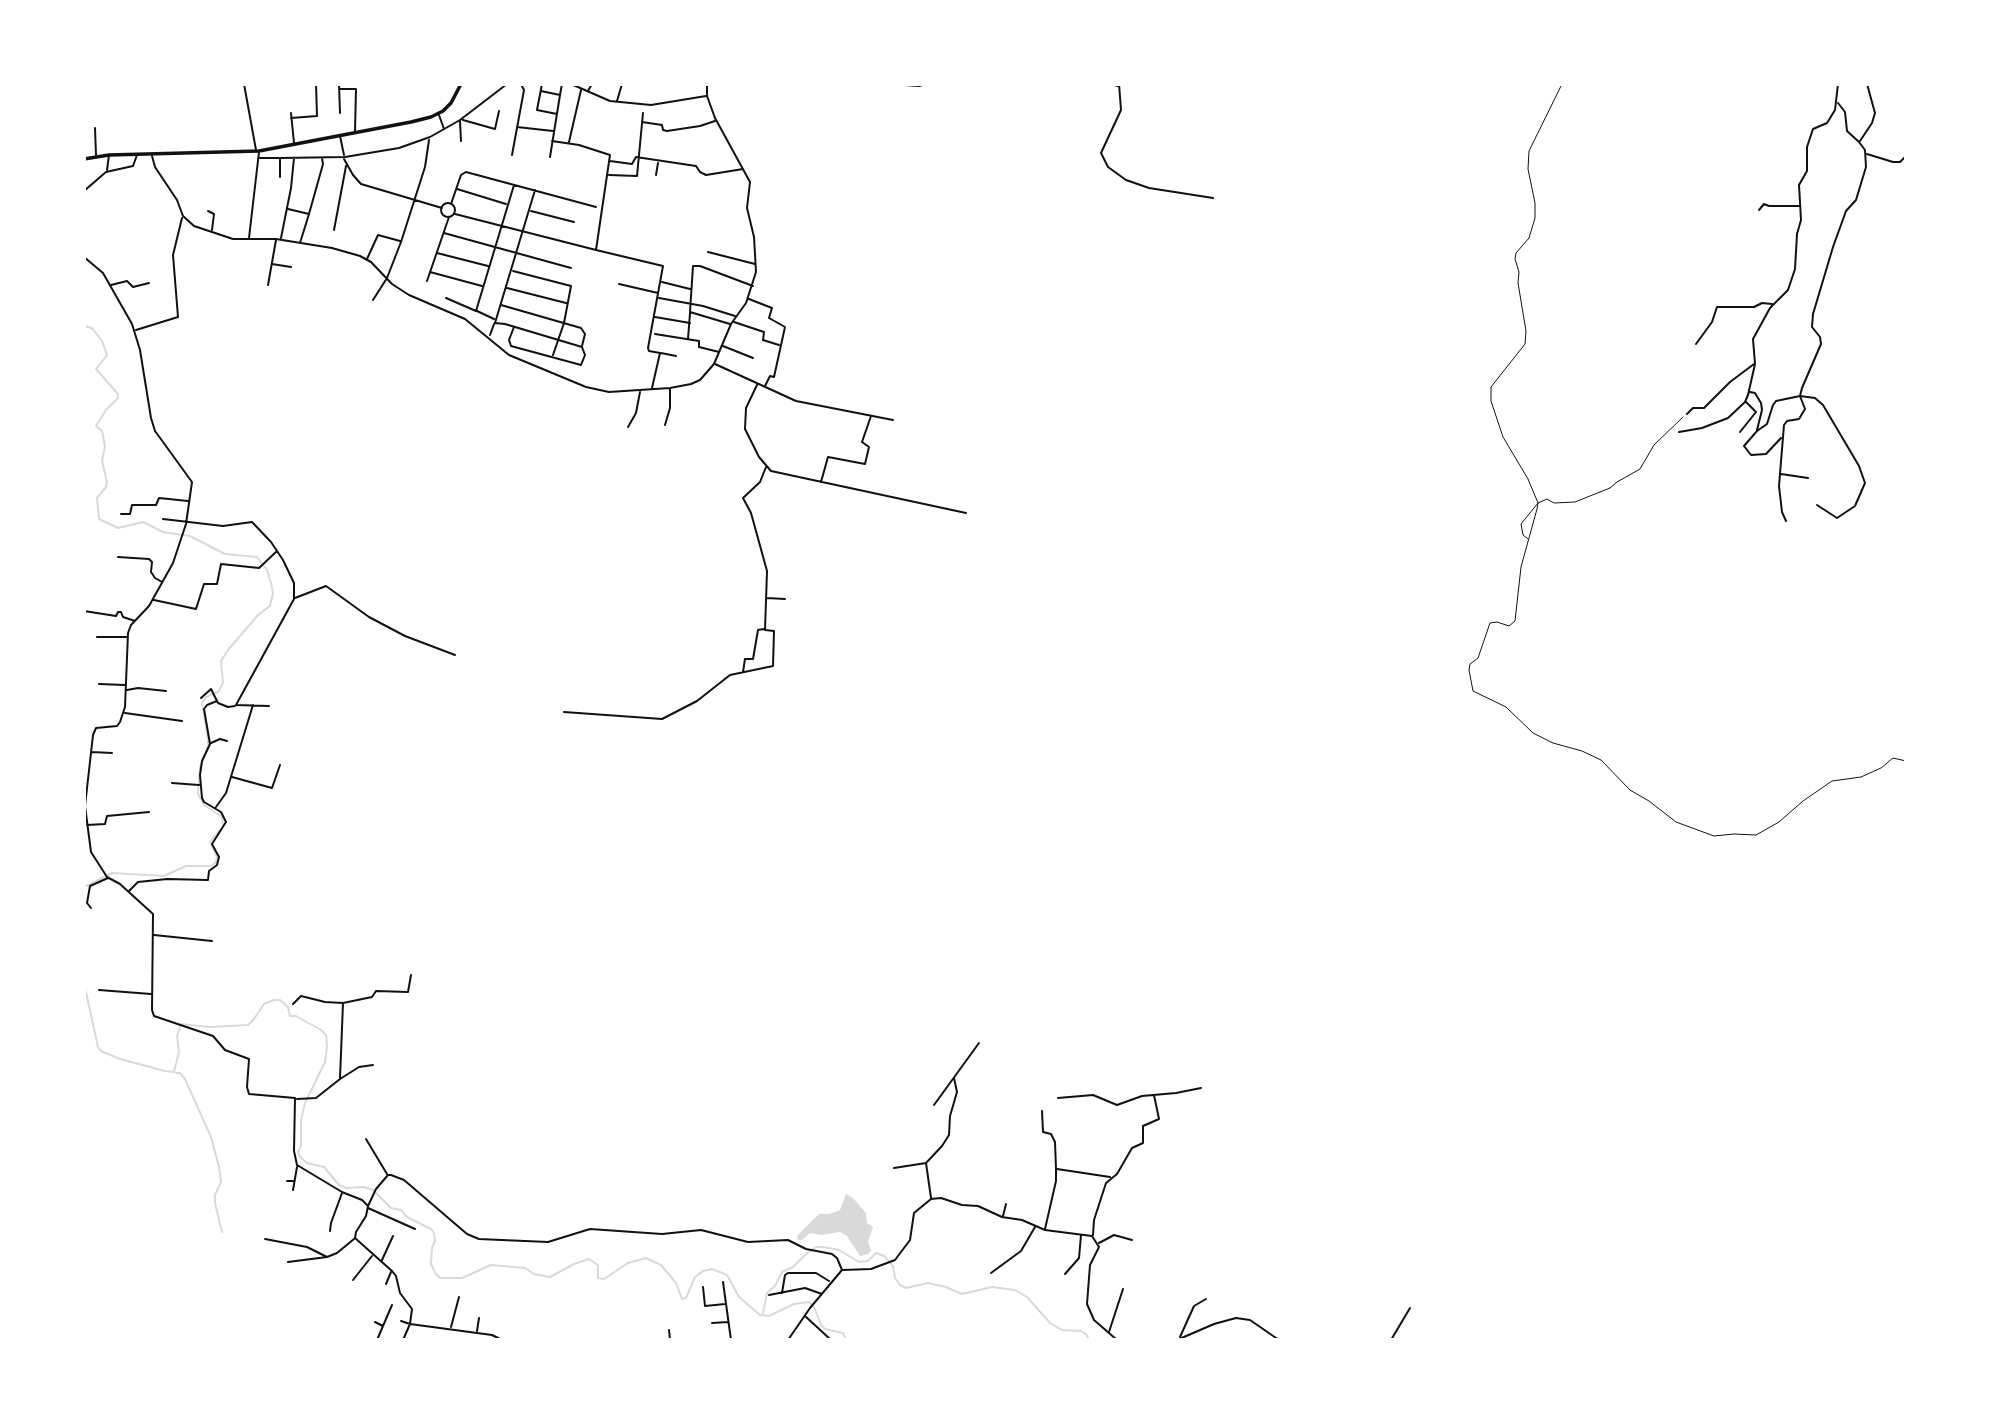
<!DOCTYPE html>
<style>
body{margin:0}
#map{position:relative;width:1990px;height:1424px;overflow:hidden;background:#fff;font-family:"Public Sans",sans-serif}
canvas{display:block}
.frame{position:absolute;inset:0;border:86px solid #fff;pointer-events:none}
</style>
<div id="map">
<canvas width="1990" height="1424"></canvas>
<div class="frame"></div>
</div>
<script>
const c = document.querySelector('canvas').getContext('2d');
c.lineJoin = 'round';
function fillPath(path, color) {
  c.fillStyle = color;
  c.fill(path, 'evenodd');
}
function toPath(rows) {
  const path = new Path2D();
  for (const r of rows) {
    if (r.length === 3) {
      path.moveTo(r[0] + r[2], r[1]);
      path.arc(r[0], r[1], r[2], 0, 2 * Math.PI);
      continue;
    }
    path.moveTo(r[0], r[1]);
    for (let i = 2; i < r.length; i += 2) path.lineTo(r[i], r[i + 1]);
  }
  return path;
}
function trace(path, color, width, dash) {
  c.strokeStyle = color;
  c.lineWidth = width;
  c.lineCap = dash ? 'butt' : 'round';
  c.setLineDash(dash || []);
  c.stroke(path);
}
fillPath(toPath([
 [846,1194,853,1198,866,1213,867,1223,873,1227,868,1242,871,1250,868,1254,860,1256,847,1236,840,1232,821,1235,810,1233,802,1240,798,1240,797,1236,819,1214,829,1214,840,1210]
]), '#d9d9d9');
trace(toPath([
 [84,326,92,328,102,341,107,355,96,369,118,394,118,398,106,410,96,426,102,431,105,446,102,461,107,482,106,487,97,498,99,519,118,528,143,522,163,532,190,536,225,554,257,557,267,570,271,583,273,593,270,606,258,615,228,650,221,661,223,683,218,692,206,697,202,703,208,739,208,747,200,767,198,794,204,805,222,817,223,825],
 [84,887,112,873,164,876,186,866,211,866,216,862,217,857,210,842,220,830],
 [84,983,98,1047,101,1051,120,1059,165,1071,174,1072,179,1052,177,1036,181,1024,209,1027,248,1025,254,1019,264,1004,274,1000,280,1000,288,1007,290,1016,296,1016,321,1030,326,1035,327,1046,325,1062,305,1103,301,1120,301,1146,298,1152,300,1157,307,1163,324,1167,338,1184,346,1188,364,1187,373,1190,391,1208,401,1210,407,1217,431,1229,434,1233,435,1241,432,1248,431,1264,436,1274,440,1278,462,1278,491,1265,525,1268,534,1274,550,1277,574,1264,589,1259,598,1265,598,1278,604,1279,628,1263,646,1258,661,1265,676,1283,682,1299,686,1298,695,1277,703,1271,712,1269,727,1275,739,1297,760,1315,769,1316,794,1304,809,1302,814,1307,821,1325,825,1329,843,1333,846,1340],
 [176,1073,180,1073,185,1079,211,1137,219,1167,221,1182,215,1195,215,1203,222,1232],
 [763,1313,767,1293,775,1286,782,1272,793,1267,807,1253,816,1247,823,1247,839,1250,859,1262,868,1261,876,1253,884,1256,893,1266,895,1278,900,1285,906,1288,928,1283,946,1287,962,1294,992,1287,1015,1290,1027,1297,1050,1323,1062,1330,1081,1331,1086,1334,1089,1340]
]), '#d9d9d9', 2);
trace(toPath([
 [1562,84,1529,151,1528,169,1535,203,1535,218,1529,238,1516,253,1515,259,1519,272,1518,283,1526,331,1525,344,1491,387,1491,401,1503,437,1528,479,1538,503,1537,509,1521,567,1515,621,1509,626,1497,622,1490,623,1478,658,1470,664,1469,670,1473,691,1506,707,1533,733,1553,743,1582,751,1601,760,1630,790,1649,801,1676,822,1714,836,1734,834,1756,835,1779,822,1803,801,1832,781,1861,777,1881,768,1893,758,1906,761],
 [1528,539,1523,535,1521,524,1538,503,1547,499,1554,503,1575,502,1610,488,1617,482,1640,469,1654,445,1683,417]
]), '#111', 1);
trace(toPath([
 [244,84,256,150],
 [339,84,340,113],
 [542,84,537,110,557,114],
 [571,84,610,101,651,105,706,96],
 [889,84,919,86,927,84],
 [1110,84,1118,86],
 [1119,84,1121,110,1101,153,1108,167,1126,180,1149,188,1213,198],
 [339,89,356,89,355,131],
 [541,91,560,95,562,84],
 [588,91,592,84],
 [617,101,622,84],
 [291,113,294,143],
 [439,115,444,129],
 [291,118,317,116,316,84],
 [463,120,495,129,499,111],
 [460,121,461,141],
 [642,122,662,125,663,130,667,131,700,126,715,121],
 [517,127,553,131],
 [95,128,96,155],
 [340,136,344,155],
 [552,141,579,145,610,155,596,250,663,266,648,348,649,351,660,353,652,388],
 [1860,141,1872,123,1875,113,1867,84],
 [569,142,581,90],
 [1867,154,1893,162,1900,162,1906,156],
 [512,155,524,90,521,84],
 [152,156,155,167,177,200,183,216,194,226,233,239,276,239,332,248,360,256,371,262,392,284,409,295,465,319,509,355,586,387,609,392,670,388,691,384,700,380,714,364,731,324,746,303,756,272,754,237,747,208,750,182,715,118,707,96,707,84],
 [550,157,560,95],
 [260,158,279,158],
 [344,159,353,175,361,184,442,208],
 [610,161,632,164,636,157,696,166,700,172,706,175,743,169],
 [107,170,109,155],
 [609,175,637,176,643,113],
 [656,175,658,163],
 [280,177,280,158,345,157,399,148,430,137,460,120,507,84],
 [457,189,506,204],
 [84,191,106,172,133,166,137,155],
 [448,210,7],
 [451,204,461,175,466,172,596,207],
 [288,209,309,214,300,243],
 [1759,210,1764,204,1769,206,1800,206],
 [208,211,214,214,212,230],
 [531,211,574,222],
 [309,214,323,164,322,158],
 [455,214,596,250],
 [334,230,346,166],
 [444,233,571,268],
 [249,238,259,152],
 [281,238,291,188,294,158],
 [708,252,755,264],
 [437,253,488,266],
 [84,257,103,273,132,324,140,350,151,418,155,431,192,482,186,524,173,563,149,606,131,625,128,633,125,707,120,722,117,726,96,728,93,735,85,806,91,852,107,877,120,884,153,914,152,1010,154,1016,213,1036,225,1050,249,1059,247,1087,249,1094,295,1098,294,1151,297,1165,342,1192,362,1200,368,1206,366,1216,356,1232,355,1238,392,1271,396,1276,400,1293,412,1309,410,1324,403,1340],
 [367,259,378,235,400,241],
 [272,264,291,267],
 [513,271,571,286,564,323,553,355],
 [430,272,482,286],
 [427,281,449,217],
 [662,282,690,289],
 [619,284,658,293],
 [111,285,127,281,133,287,149,283],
 [268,285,276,240],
 [507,288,566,303],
 [446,298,476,311,514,185],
 [659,298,703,306,735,316],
 [749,299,772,308,769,318,785,327,774,377,770,376,765,386],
 [373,300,387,278,401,242,425,167,429,140],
 [501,305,581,328,585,334,582,346],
 [477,311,494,319],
 [655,317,690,323],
 [734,322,764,332,763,340,779,345],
 [730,324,690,312,693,266,700,266,753,286],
 [514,327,509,340,511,346,581,365,585,355,582,347,505,324,495,323,535,190],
 [136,330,178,317,173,255,182,218],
 [655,334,699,341,699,347,719,352],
 [490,335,494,324],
 [688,339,690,313],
 [1696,344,1712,322,1717,307,1754,307,1762,303,1772,304],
 [723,346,753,358],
 [661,353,676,356],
 [715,364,796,401,893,420],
 [757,385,746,408,745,429,759,457,771,471,966,513],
 [1750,392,1755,393,1761,403,1762,410,1757,430],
 [1687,414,1693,408,1704,408,1730,382,1754,364],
 [665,425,670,408,670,389],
 [628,427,636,413,640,392],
 [1679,432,1702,428,1728,418,1745,402,1748,395,1755,364,1753,339,1770,308,1788,290,1795,269,1797,234,1801,220,1799,185,1807,171,1807,147,1813,129,1827,123,1835,110,1838,84],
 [1740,432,1756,412,1746,402],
 [1781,438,1766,454,1751,455,1744,446,1757,431,1767,424,1773,405,1776,401,1800,396,1815,398,1823,405,1859,466,1865,483,1855,506,1837,518,1817,505],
 [1781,474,1808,478],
 [821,482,828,457,865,464,869,447,862,442,871,416],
 [121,514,130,514,132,505,156,505,159,498,188,501],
 [163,519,223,526,252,522,271,542,283,560,294,583,294,599,236,705,269,706],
 [1786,521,1782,512,1779,486,1784,425,1787,421,1799,419,1805,409,1800,396,1802,388,1821,344,1820,337,1812,327,1813,314,1833,247,1846,211,1856,200,1866,167,1865,150,1859,142,1847,131,1845,112,1838,103],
 [118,557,149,559,152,562,151,572,155,578,162,582],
 [295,598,326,586,369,617,405,636,455,655],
 [767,598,785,599],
 [154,600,196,609,204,584,217,584,221,564,259,568,277,551],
 [84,611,116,616,118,612,121,612,123,617,135,621],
 [97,637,127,637],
 [743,672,745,659,753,659,758,630,764,629],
 [99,684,125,685],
 [127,690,138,688,166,691],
 [201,698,211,689,218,703,228,707,235,706],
 [564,712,662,719,697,701,730,675,773,666,774,631,765,630,767,571,751,513,743,498,760,482,766,467],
 [125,713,182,721],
 [211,743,220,739,227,741],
 [92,752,112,753],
 [232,777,272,788,280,765],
 [172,783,199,785],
 [216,807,226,793,253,705],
 [87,825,105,824,107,816,149,812],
 [129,891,138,882,167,879,208,880,209,871,217,865,219,857,212,844,226,822,221,812,204,802,202,798,200,775,202,761,210,744,204,709,207,705,217,701],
 [91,908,87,903,90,886,108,878],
 [154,935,212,941],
 [99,990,151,994],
 [293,1004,301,996,325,1002,343,1003,372,997,376,991,408,992,411,975],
 [340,1078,343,1003],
 [1058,1098,1093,1095,1117,1105,1142,1096,1176,1093,1201,1088],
 [297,1099,316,1098,340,1079,359,1067,373,1065],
 [934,1105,979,1043],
 [1042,1111,1043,1132,1051,1134,1055,1142,1056,1169,1056,1181,1045,1229],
 [366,1139,387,1174],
 [926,1163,942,1146,949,1135,950,1116,957,1092,954,1078],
 [894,1168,926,1163,931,1198],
 [1057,1169,1110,1177],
 [287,1181,294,1181],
 [293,1190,297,1167],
 [368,1206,376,1189,388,1175,391,1175,404,1180,467,1234,479,1239,548,1242,590,1229,662,1234,701,1230,748,1242,788,1240,806,1249,832,1254,837,1258,842,1270,810,1308,788,1340],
 [368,1208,415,1229],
 [1003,1216,1006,1204],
 [330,1231,331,1223,342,1193],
 [1093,1235,1094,1220,1106,1183,1117,1174,1132,1148,1143,1143,1143,1126,1159,1119,1154,1095],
 [265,1239,307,1247,327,1257],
 [1099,1243,1114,1235,1132,1240],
 [382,1260,393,1236],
 [288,1262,327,1257,337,1253,354,1239],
 [843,1270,871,1269,895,1260,910,1240,914,1213,931,1199,941,1198,962,1205,978,1206,1002,1217,1022,1220,1045,1230,1092,1236,1099,1247,1090,1265,1087,1304,1094,1320,1117,1340],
 [991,1273,1021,1251,1035,1227],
 [1065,1274,1079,1258,1081,1235],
 [353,1280,372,1256],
 [723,1282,731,1340],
 [386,1284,391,1272],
 [703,1287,705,1306,725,1304],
 [782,1293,785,1275,788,1273,816,1273,829,1281],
 [769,1295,805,1288,822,1294],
 [805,1316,831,1340],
 [401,1321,410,1324,492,1335,502,1340],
 [375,1322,383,1326],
 [712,1323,728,1322],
 [451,1327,459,1297],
 [669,1330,670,1340],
 [477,1331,479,1318],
 [1109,1332,1123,1289],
 [1180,1337,1194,1306,1206,1299],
 [377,1340,392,1305],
 [1177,1340,1214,1324,1236,1318,1250,1320,1279,1340],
 [1391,1340,1410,1308]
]), '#111', 2);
trace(toPath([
 [84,159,109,155,259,151,411,122,431,117,443,111,451,103,461,84]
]), '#111', 3.5);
</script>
